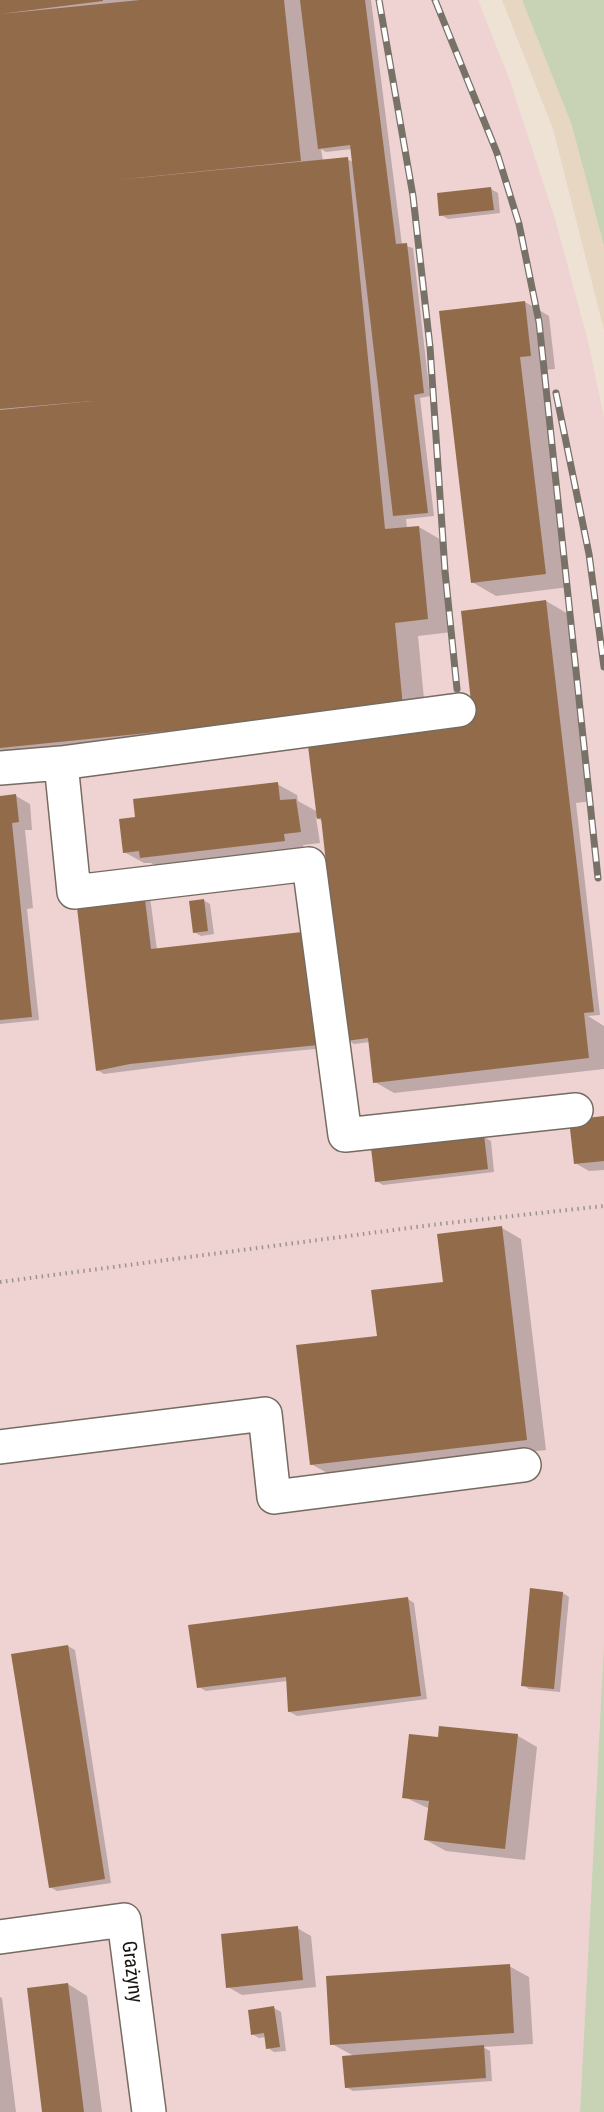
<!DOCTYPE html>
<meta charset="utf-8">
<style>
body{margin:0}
canvas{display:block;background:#eee2d4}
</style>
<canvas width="604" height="2112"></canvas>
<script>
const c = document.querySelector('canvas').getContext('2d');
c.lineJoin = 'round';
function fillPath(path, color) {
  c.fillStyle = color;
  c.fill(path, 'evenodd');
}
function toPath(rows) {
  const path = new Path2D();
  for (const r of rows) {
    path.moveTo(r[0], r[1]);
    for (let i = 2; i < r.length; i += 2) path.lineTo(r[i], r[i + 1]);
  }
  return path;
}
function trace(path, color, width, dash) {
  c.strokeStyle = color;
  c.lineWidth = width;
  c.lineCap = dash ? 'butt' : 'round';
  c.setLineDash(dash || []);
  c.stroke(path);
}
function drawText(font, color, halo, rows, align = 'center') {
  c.font = font + ' "Roboto Condensed",sans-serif';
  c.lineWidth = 4.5;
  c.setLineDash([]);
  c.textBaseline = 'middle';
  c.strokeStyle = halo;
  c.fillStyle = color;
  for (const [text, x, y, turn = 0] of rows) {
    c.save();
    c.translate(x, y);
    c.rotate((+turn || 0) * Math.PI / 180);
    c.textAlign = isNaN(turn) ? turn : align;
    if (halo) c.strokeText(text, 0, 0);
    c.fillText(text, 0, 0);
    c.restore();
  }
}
fillPath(toPath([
 [502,0,522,0,571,123,604,246,604,330,553,129]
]), '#e7d6c2');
fillPath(toPath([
 [0,0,478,0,509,78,555,219,588,341,604,418,604,1643,580,2112,0,2112]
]), '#eed3d2');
fillPath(toPath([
 [522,0,604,0,604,246,571,123],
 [604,1643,604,2112,580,2112]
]), '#c8d3b5');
fillPath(toPath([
 [0,0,371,0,402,245,413,248,430,396,420,398,434,516,406,519,407,528,419,527,443,541,452,632,418,636,426,720,0,764],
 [321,149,326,152,352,149,353,162,347,159,323,161],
 [491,189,498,193,500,213,448,219,441,215],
 [525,302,549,316,555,369,543,370,569,587,496,596,472,582],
 [546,601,570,615,592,801,576,803,600,1015,588,1016,604,1026,604,1069,394,1093,375,1082,370,1042,354,1044,347,1040,322,821,316,817,320,843,303,845,304,852,161,868,151,863,144,863,124,852,137,818,277,784,297,795,298,801,318,812,451,730,473,721],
 [16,796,30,804,32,830,25,830,33,908,27,909,39,1020,0,1024,0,798],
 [150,897,157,950,302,933,325,1048,243,1056,104,1074,97,1070,77,901],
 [203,900,210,904,214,934,201,936,194,932],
 [604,1117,604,1170,589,1171,575,1163],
 [484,1137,491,1141,494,1172,383,1185,376,1181],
 [502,1228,521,1239,546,1450,331,1475,311,1464,379,1337,445,1284],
 [563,1593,569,1597,560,1692,529,1689,523,1685],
 [408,1599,414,1603,427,1699,297,1716,290,1712,287,1681,206,1691,199,1687],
 [68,1646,75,1650,111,1883,57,1891,50,1887],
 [518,1736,537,1747,525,1860,446,1851,426,1840,430,1809,404,1797,440,1739],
 [297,1928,311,1936,316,1987,242,1995,228,1987],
 [509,1966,529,1977,533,2044,483,2047,490,2051,492,2081,353,2091,346,2087,354,2056,332,2044],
 [68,1984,87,1996,102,2112,43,2112],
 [0,1997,2,1998,16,2112,0,2112],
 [274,2008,281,2012,286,2051,274,2052,268,2048,266,2037,259,2038,252,2034]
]), '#0003');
fillPath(toPath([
 [0,0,103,0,103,1,0,14],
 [140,0,284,0,301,161,107,181,348,157,385,529,419,526,428,619,395,623,403,707,0,748,0,410,92,401,0,409,0,14],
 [300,0,365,0,396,244,407,243,424,393,414,395,428,513,393,516,350,145,318,149],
 [491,187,494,210,439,216,437,193],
 [525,301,531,356,520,357,546,574,471,583,439,311],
 [546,600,594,1012,584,1013,589,1058,373,1083,368,1038,346,1041,321,818,317,819,308,746,449,729,448,723,473,720,461,611],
 [278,782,280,800,296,799,301,832,284,834,285,841,140,858,139,851,123,853,119,819,135,817,133,799],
 [16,794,19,822,12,823,32,1017,0,1020,0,796],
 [144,891,151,949,302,932,310,1004,314,1004,318,1045,130,1064,96,1071,76,899],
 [204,899,208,931,193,933,189,901],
 [604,1116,604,1161,574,1164,569,1120],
 [484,1135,488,1169,375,1182,371,1148],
 [502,1226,527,1440,310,1465,296,1345,377,1336,371,1290,443,1282,437,1234],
 [530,1588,563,1592,554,1689,521,1686],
 [408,1597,421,1696,288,1712,286,1677,197,1688,188,1625],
 [68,1645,105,1879,49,1888,11,1654],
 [439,1726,518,1734,505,1849,424,1840,429,1801,402,1798,409,1734,438,1737],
 [298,1926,303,1980,226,1988,221,1934],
 [510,1964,514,2033,330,2045,326,1976],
 [68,1983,84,2112,42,2112,27,1988],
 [274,2006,280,2047,266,2049,264,2033,251,2035,248,2010],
 [484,2045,486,2078,345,2088,342,2056]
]), '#926c4a');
const minor = toPath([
 [61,763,459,710],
 [0,768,61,763,74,892,309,864,345,1135,576,1110],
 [0,1447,265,1414,274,1497,524,1465],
 [0,1937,124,1920,149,2112]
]);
trace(minor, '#756b5f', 36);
trace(toPath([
 [0,1282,439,1224,604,1206]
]), '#9d948a', 4, [1.5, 4.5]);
trace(minor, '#fff', 33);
const rail = toPath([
 [379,0,413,196,430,347,445,571,457,689],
 [435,0,497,153,519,224,539,322,598,878],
 [556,393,589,554,604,667]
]);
trace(rail, '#787168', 7);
trace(rail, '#fff', 4.5, [14]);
drawText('20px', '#181410', '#fff', [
 ["Grażyny",131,1972,83]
]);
</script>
